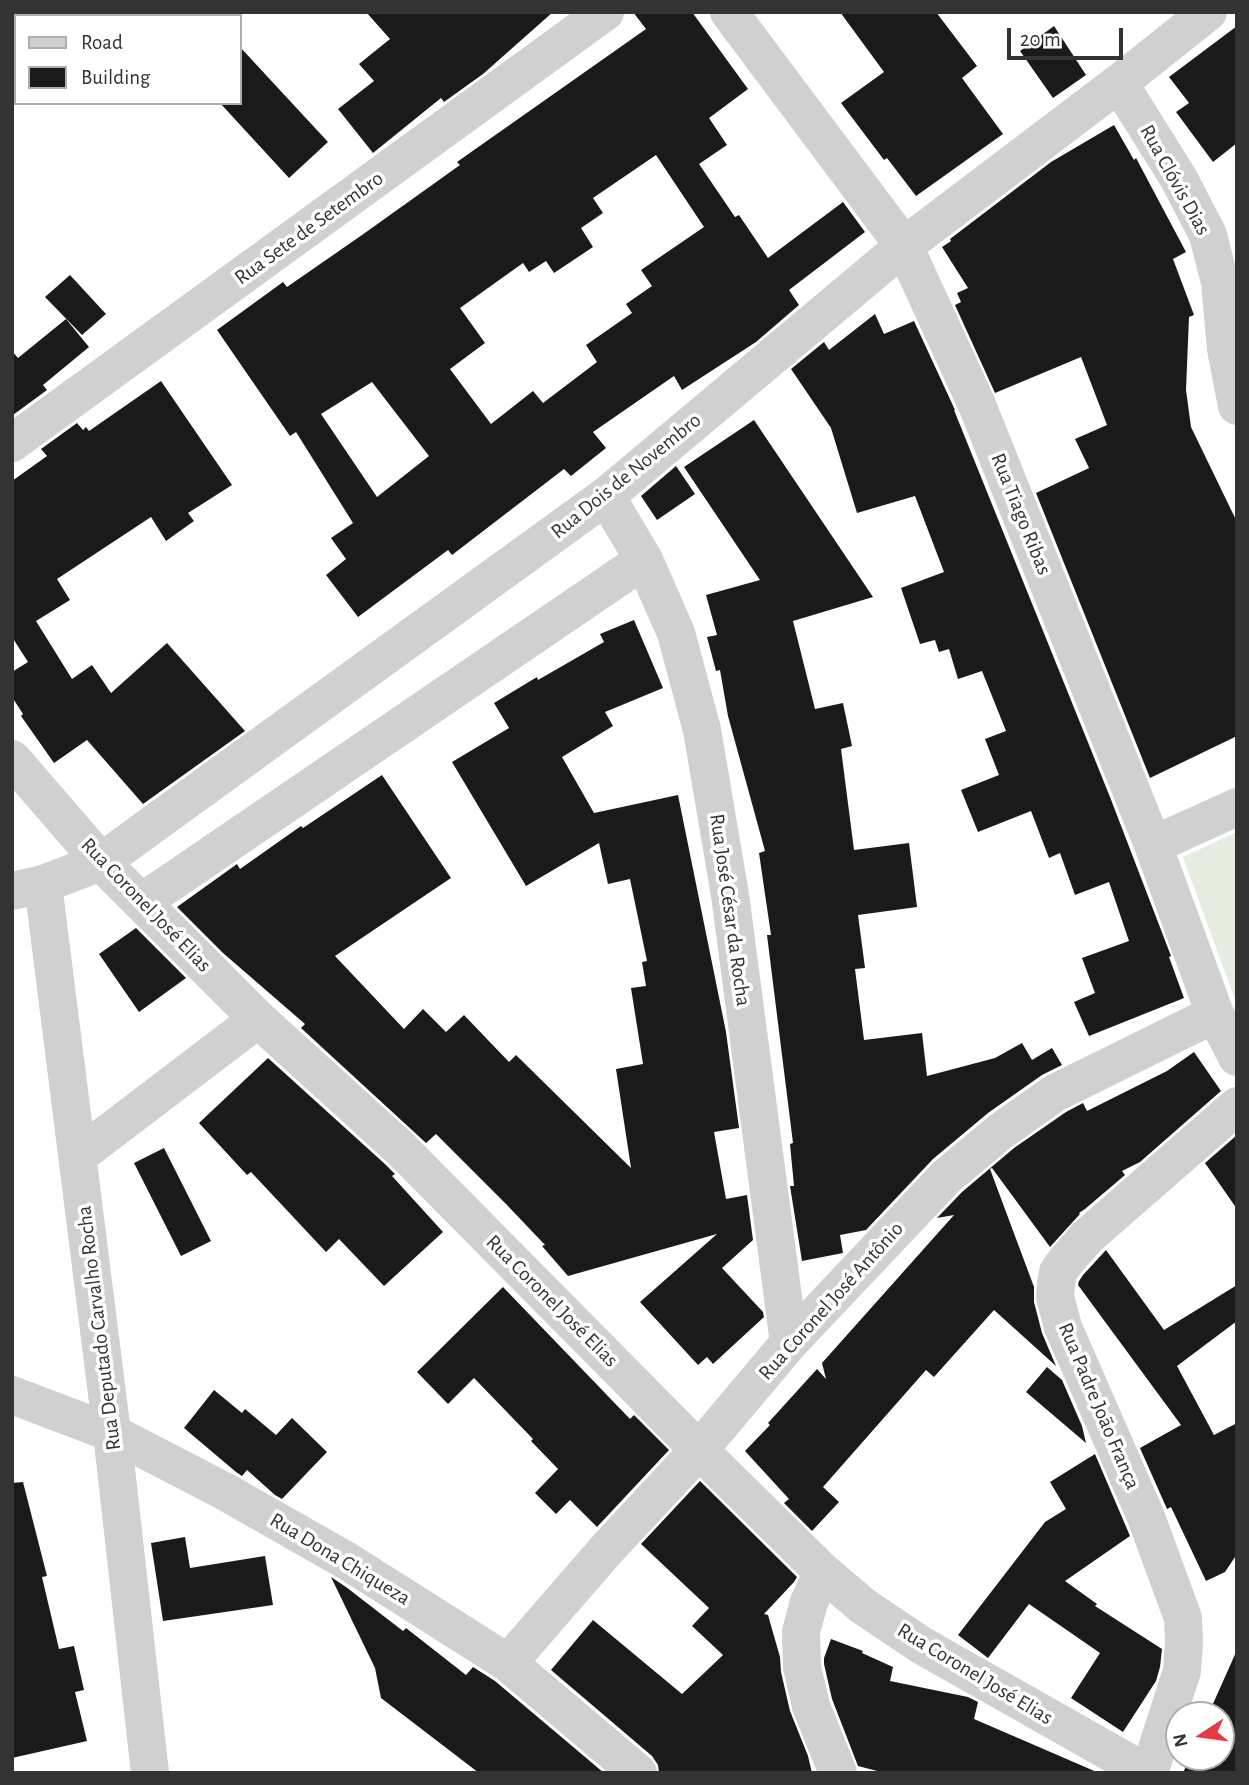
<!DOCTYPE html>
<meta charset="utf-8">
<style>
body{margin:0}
#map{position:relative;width:1249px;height:1785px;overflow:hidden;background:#fff;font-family:"Alegreya Sans",sans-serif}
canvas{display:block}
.frame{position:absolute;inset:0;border:14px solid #333;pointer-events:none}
.legend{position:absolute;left:14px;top:14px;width:228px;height:91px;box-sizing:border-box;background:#fff;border:2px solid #adadad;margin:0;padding:9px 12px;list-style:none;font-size:21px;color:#333}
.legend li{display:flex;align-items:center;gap:14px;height:35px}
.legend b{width:35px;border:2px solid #adadad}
.north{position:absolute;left:1165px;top:1701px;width:70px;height:70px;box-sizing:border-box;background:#fff;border:2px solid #adadad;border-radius:50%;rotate:257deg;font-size:19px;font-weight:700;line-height:28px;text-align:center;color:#333}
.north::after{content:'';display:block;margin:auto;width:24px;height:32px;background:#e63946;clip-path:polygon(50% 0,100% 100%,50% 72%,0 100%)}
.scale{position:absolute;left:1007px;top:28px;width:116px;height:32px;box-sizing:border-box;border:4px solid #333;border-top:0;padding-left:9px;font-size:21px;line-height:24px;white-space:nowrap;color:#333;-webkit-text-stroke:5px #fff;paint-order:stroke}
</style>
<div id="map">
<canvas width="1249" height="1785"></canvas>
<div class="frame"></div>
<ul class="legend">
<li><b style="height:9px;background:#d0d0d0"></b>Road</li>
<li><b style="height:19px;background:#1a1a1a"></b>Building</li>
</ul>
<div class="north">N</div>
<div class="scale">20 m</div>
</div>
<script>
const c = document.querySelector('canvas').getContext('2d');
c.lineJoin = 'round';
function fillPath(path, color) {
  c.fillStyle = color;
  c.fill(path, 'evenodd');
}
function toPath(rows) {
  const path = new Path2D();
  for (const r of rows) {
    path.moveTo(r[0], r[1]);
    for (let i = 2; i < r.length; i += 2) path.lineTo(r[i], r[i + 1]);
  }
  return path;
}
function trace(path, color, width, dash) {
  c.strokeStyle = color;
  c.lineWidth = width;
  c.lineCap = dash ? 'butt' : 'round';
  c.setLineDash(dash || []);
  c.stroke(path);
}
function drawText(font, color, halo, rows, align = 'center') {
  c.font = font + ' "Alegreya Sans",sans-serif';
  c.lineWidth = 7;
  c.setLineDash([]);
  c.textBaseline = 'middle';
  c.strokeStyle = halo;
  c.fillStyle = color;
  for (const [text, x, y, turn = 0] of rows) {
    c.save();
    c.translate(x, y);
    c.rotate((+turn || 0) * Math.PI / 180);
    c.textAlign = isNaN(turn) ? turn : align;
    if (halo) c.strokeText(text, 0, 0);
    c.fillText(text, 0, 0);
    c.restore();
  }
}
fillPath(toPath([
 [1237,832,1237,1005,1183,857]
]), '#e6ecdf');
fillPath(toPath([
 [366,12,553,12,483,74,444,102,441,98,373,153,338,109,374,81,359,64,390,39],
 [633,12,692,12,748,89,709,118,727,145,699,164,735,217,739,215,768,258,843,202,865,232,789,290,799,305,756,342,682,390,674,376,593,432,606,448,571,476,564,469,452,555,448,550,358,617,326,575,346,559,331,538,353,523,296,432,290,436,217,330,283,282,287,287,362,235,460,165,457,162,646,29],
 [656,155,704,227,641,270,652,286,626,304,632,313,586,345,597,362,543,403,533,391,491,424,450,369,485,343,460,308,523,263,529,272,546,261,554,273,593,247,581,228,603,213,593,198],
 [372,382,429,456,377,497,321,414],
 [840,12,936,12,977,66,962,78,1003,134,916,196,887,158,884,160,841,103,884,72],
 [1054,26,1086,75,1053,98,1020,51],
 [1237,26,1237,143,1213,162,1176,112,1189,103,1169,77],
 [240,47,328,142,289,178,220,103,240,103],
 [1114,125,1134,160,1136,158,1186,252,1173,259,1194,315,1189,317,1186,390,1191,427,1237,522,1237,736,1150,778,1036,493,1089,468,1075,439,1107,425,1081,357,995,393,955,305,961,302,957,293,968,288,942,247,951,241,950,239,1051,162],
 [70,275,106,314,82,335,45,297],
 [875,314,884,334,914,321,955,410,954,410,1110,797,1171,956,1169,957,1184,998,1089,1036,1074,1002,1095,993,1082,958,1129,941,1109,882,1075,895,1060,853,1049,858,1031,811,978,832,961,790,999,775,985,739,1006,731,982,671,958,679,949,649,939,652,935,640,920,644,901,588,944,572,915,496,857,513,831,428,791,369,824,342,829,350],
 [66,319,89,347,43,385,47,390,13,415,12,351,18,358],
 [161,381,232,485,188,513,194,521,166,541,151,517,57,579,70,600,36,621,72,679,92,665,111,693,167,643,245,731,143,804,87,740,54,763,21,716,23,714,12,697,12,672,28,662,12,637,12,481,47,456,41,449,77,423,83,430,86,427,89,431],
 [754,420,873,597,793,621,815,709,843,703,852,746,841,749,854,850,909,843,917,907,858,915,865,968,855,969,864,1040,922,1033,927,1076,995,1058,1022,1043,1032,1060,1052,1048,1062,1065,1042,1075,988,1113,933,1159,866,1230,840,1235,843,1253,802,1261,790,1186,794,1186,790,1144,793,1143,767,935,771,935,759,853,765,851,728,716,720,670,716,671,707,637,717,635,706,595,760,580,684,467],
 [676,466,695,494,657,520,641,496],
 [634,620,663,688,605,712,613,726,562,757,594,813,678,795,726,1032,739,1128,714,1132,726,1199,747,1195,753,1240,722,1268,763,1312,764,1317,713,1364,707,1357,698,1365,640,1302,717,1234,568,1276,542,1246,545,1245,507,1205,436,1134,426,1143,301,1028,305,1024,223,953,177,907,237,864,240,869,301,826,303,828,382,775,451,878,335,956,404,1029,423,1009,446,1032,464,1015,509,1062,516,1055,631,1168,616,1069,643,1064,631,988,646,986,642,962,647,961,630,879,608,884,599,843,526,886,452,762,509,728,494,703,537,677,538,680,604,642,600,634],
 [136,928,186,978,139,1012,99,954],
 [1194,1052,1221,1091,1140,1162,1122,1171,1125,1175,1085,1209,1079,1213,1080,1214,1050,1247,992,1168,990,1169,1034,1287,1034,1302,1042,1333,1056,1366,994,1310,934,1377,926,1370,823,1487,839,1502,812,1531,784,1503,789,1499,745,1451,770,1425,768,1423,817,1369,826,1379,822,1363,954,1215,937,1218,962,1192,1014,1148,1066,1112,1083,1103,1087,1111,1167,1071],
 [268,1058,386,1165,395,1174,392,1176,443,1232,384,1286,339,1239,326,1252,251,1172,247,1175,199,1123],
 [1237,1135,1237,1209,1205,1163],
 [164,1148,211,1241,181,1256,134,1163],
 [1106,1250,1164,1330,1237,1285,1237,1321,1177,1366,1214,1435,1237,1423,1237,1554,1225,1572,1206,1581,1171,1507,1167,1509,1140,1448,1181,1425,1078,1285,1079,1281,1083,1275],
 [503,1287,630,1419,634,1415,669,1450,597,1527,570,1500,556,1514,535,1493,558,1469,531,1441,533,1439,474,1378,448,1404,417,1372],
 [1047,1367,1062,1380,1082,1426,1086,1443,1026,1392],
 [214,1390,242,1413,245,1409,276,1435,292,1418,327,1452,282,1499,275,1495,247,1470,242,1476,236,1472,184,1428],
 [1095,1454,1130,1536,1065,1581,1097,1604,1095,1606,1162,1649,1160,1667,1156,1681,1123,1732,1071,1698,1100,1653,1029,1604,988,1658,958,1635,1045,1522,1066,1509,1050,1482],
 [700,1481,797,1577,794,1582,764,1614,768,1615,780,1657,781,1672,790,1711,808,1756,812,1773,659,1773,658,1765,652,1756,551,1670,593,1620,682,1694,723,1655,692,1626,709,1608,641,1544],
 [23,1482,47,1576,42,1577,59,1649,74,1646,84,1690,75,1692,87,1741,12,1758,12,1483],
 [185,1537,190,1568,265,1556,273,1605,163,1621,151,1543],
 [331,1577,346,1587,403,1631,406,1628,466,1675,473,1667,495,1681,604,1773,479,1773,381,1698,375,1668],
 [831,1639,863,1651,862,1653,893,1667,890,1681,968,1697,978,1702,974,1719,1099,1773,885,1773,858,1766,832,1699,824,1664,824,1658],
 [1237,1650,1237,1773,1183,1773,1190,1757,1221,1757,1221,1715,1208,1715]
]), '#1a1a1a');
trace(toPath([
 [729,12,904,246,977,405,1153,845,1215,1014,1237,1057],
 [1119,83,1179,179,1208,235,1220,282,1226,349,1237,406],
 [12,443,605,12],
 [606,496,644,560,676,633,702,730,730,895,789,1343],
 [12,759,101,862,258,1019,401,1149,699,1450,823,1572,863,1606,921,1645,1147,1773],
 [1153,845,1237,807],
 [43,884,112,1433,150,1773],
 [12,891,43,884,101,862,606,496,904,246,1119,83,1208,12],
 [142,902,644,560],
 [78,1156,258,1019],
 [12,1395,112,1433,224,1491,347,1561,508,1663,638,1773],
 [823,1572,809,1602,801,1632,802,1667,811,1706,838,1773],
 [508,1663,606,1550,699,1450,789,1343,947,1176,1001,1131,1055,1093,1215,1014],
 [1149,1773,1182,1671,1184,1642,1183,1618,1146,1517,1063,1327,1055,1297,1056,1284,1058,1272,1066,1261,1087,1237,1237,1106]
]), '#d0d0d0', 38);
drawText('21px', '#333', '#fff', [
 ["Rua Clóvis Dias",1175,180,61],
 ["Rua Sete de Setembro",309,228,-36],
 ["Rua Dois de Novembro",626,476,-39],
 ["Rua Tiago Ribas",1021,514,68],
 ["Rua Coronel José Elias",146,905,46],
 ["Rua José César da Rocha",730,910,82],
 ["Rua Coronel José Elias",552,1301,45],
 ["Rua Coronel José Antônio",831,1301,-48],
 ["Rua Deputado Carvalho Rocha",99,1328,-97],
 ["Rua Padre João França",1099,1406,67],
 ["Rua Dona Chiqueza",340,1559,31],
 ["Rua Coronel José Elias",975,1674,31]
]);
</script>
